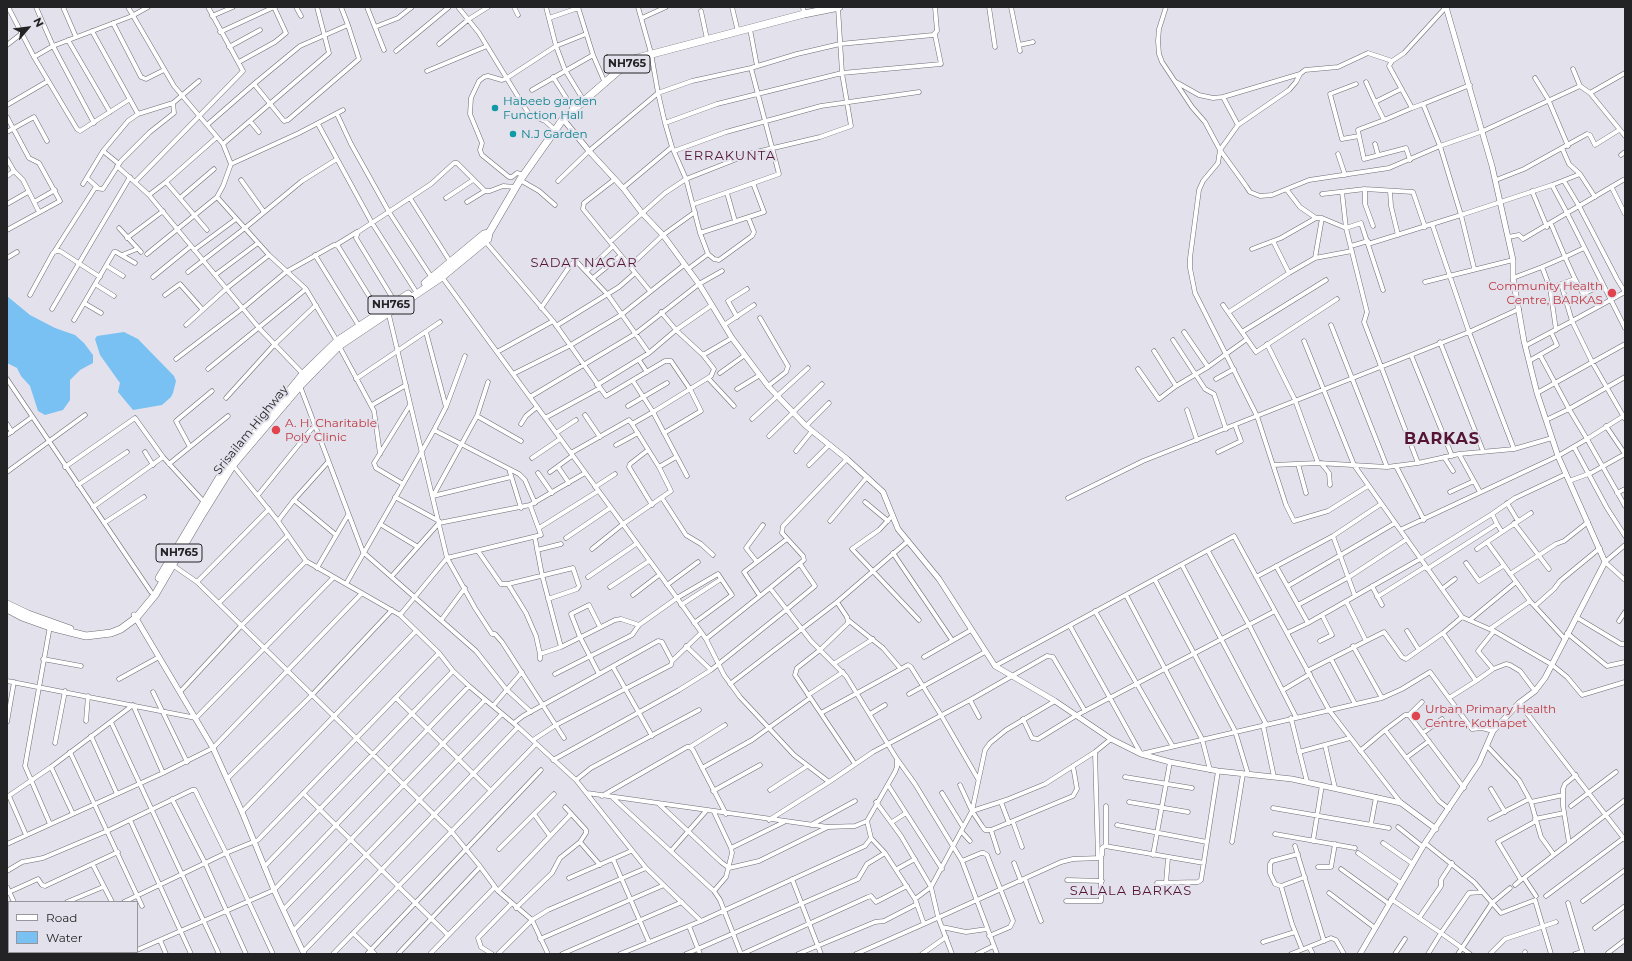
<!DOCTYPE html>
<style>
body{margin:0}
#map{position:relative;width:1632px;height:961px;overflow:hidden;background:#e3e2ec;font-family:Montserrat,sans-serif}
canvas{display:block}
.frame{position:absolute;inset:0;border:8px solid #232326;pointer-events:none}
.legend{position:absolute;left:8px;top:901px;width:130px;height:52px;box-sizing:border-box;background:#e3e2ec;border:1px solid #96969d;margin:0;padding:5px 7px;list-style:none;font-size:12px;color:#232326}
.legend li{display:flex;align-items:center;gap:8px;height:20px}
.legend b{width:20px;border:1px solid #96969d}
.north{position:absolute;left:8px;top:8px;width:40px;height:40px;-webkit-text-stroke:3px #e3e2ec;paint-order:stroke;rotate:62deg;font-size:11px;font-weight:700;line-height:16px;text-align:center;color:#232326}
.north::after{content:'';display:block;margin:auto;width:14px;height:18px;background:#232326;clip-path:polygon(50% 0,100% 100%,50% 72%,0 100%)}
</style>
<div id="map">
<canvas width="1632" height="961"></canvas>
<div class="frame"></div>
<ul class="legend">
<li><b style="height:5px;background:#fff"></b>Road</li>
<li><b style="height:11px;background:#79c1f3"></b>Water</li>
</ul>
<div class="north">N</div>
</div>
<script>
const c = document.querySelector('canvas').getContext('2d');
c.lineJoin = 'round';
function fillPath(path, color) {
  c.fillStyle = color;
  c.fill(path, 'evenodd');
}
function toPath(rows) {
  const path = new Path2D();
  for (const r of rows) {
    path.moveTo(r[0], r[1]);
    for (let i = 2; i < r.length; i += 2) path.lineTo(r[i], r[i + 1]);
  }
  return path;
}
function trace(path, color, width, dash) {
  c.strokeStyle = color;
  c.lineWidth = width;
  c.lineCap = dash ? 'butt' : 'round';
  c.setLineDash(dash || []);
  c.stroke(path);
}
function drawText(font, color, halo, rows, align = 'center') {
  c.font = font + ' Montserrat,sans-serif';
  c.lineWidth = 4;
  c.setLineDash([]);
  c.textBaseline = 'middle';
  c.strokeStyle = halo;
  c.fillStyle = color;
  for (const [text, x, y, turn = 0] of rows) {
    c.save();
    c.translate(x, y);
    c.rotate((+turn || 0) * Math.PI / 180);
    c.textAlign = isNaN(turn) ? turn : align;
    if (halo) c.strokeText(text, 0, 0);
    c.fillText(text, 0, 0);
    c.restore();
  }
}
fillPath(toPath([
 [7,296,30,315,55,328,75,335,84,343,93,355,93,363,80,370,70,380,70,400,63,410,45,415,38,411,30,386,21,376,17,368,7,363],
 [124,332,138,339,174,376,176,381,173,393,171,397,162,405,133,410,118,392,120,383,100,355,95,339,97,336]
]), '#79c1f3');
const minor = toPath([
 [8,7,34,57,53,46,132,16,148,7],
 [36,7,53,46,94,123],
 [63,7,76,37],
 [128,7,174,86,223,144,231,164,223,186,217,197,147,254],
 [296,7,301,16],
 [341,7,348,25],
 [367,7,384,50],
 [458,7,479,33,525,108,530,115,545,121,554,129],
 [514,7,518,15],
 [546,7,556,46,565,70,584,101],
 [578,7,593,55,605,83],
 [638,7,651,53,658,93,665,123,672,147,686,179,700,233,708,254,688,269],
 [732,7,738,32],
 [803,7,804,14],
 [989,7,995,47],
 [1011,7,1020,51],
 [1166,7,1159,29,1158,41,1159,54,1162,62,1192,107,1205,122,1220,150,1246,186,1250,192,1260,196,1272,195,1309,180,1389,168,1440,146,1483,131,1580,86,1590,93,1625,136],
 [701,11,707,39],
 [212,16,233,7],
 [549,18,578,8],
 [642,18,666,7],
 [113,23,141,77,146,79,164,70],
 [375,27,398,18,412,7],
 [750,29,757,66],
 [92,31,138,114],
 [220,32,274,7],
 [68,40,110,112],
 [439,44,469,19,488,7],
 [7,45,21,34],
 [1019,45,1033,42],
 [229,47,260,30],
 [396,51,449,7],
 [34,57,77,129,80,131,130,99],
 [239,62,275,42,286,33,274,7],
 [1573,69,1580,86],
 [427,71,487,46],
 [553,77,574,110],
 [1535,78,1548,99,1568,146],
 [1176,82,1199,95,1213,98,1223,97,1238,125],
 [1366,82,1375,102],
 [1356,84,1330,94,1342,139,1359,136,1364,159,1406,148,1410,160],
 [1470,85,1423,104,1440,146,1461,215,1552,185,1567,213,1523,239,1519,235,1508,237],
 [1401,89,1375,102,1384,120,1412,108],
 [532,90,593,55],
 [1590,93,1625,73],
 [1223,97,1300,74],
 [1423,104,1412,108,1389,66,1392,61,1404,53,1446,7],
 [7,105,48,81],
 [337,114,351,144,389,212,432,278],
 [7,117,29,158,39,163,60,201,7,230],
 [250,121,259,132],
 [665,123,717,104,842,73,941,64,935,35],
 [318,124,372,223,415,290],
 [207,125,254,84,300,46,348,25,359,59,288,120,284,121,254,84],
 [7,132,34,117,47,141],
 [1359,136,1358,130,1360,129,1384,120],
 [223,144,329,53,317,7],
 [1375,144,1378,155],
 [1562,148,1569,164,1580,174,1595,197],
 [103,151,119,164],
 [674,151,726,132,821,106,919,92],
 [1338,154,1345,175],
 [1621,155,1625,152],
 [7,159,14,171,23,180,39,212],
 [231,164,299,133,343,110],
 [117,166,149,195,259,328,304,375],
 [524,175,517,173,512,177,509,177,482,155,480,150,482,143,470,114,471,98,479,81,484,77,488,76,502,80,507,78,556,46,586,34],
 [7,176,14,171],
 [87,178,97,187],
 [615,179,584,203,583,209,650,291],
 [241,180,264,212],
 [520,180,539,191,555,205],
 [1496,180,1524,169,1587,134,1590,135,1595,145,1619,130],
 [1623,180,1579,206,1617,279,1625,292],
 [558,181,589,151,658,93,692,81,751,68,797,54,840,44,933,35,937,31,935,7],
 [1564,181,1579,206,1567,213,1625,328],
 [135,182,243,71,208,7],
 [83,184,103,151,128,121,138,114,173,103,199,81],
 [1552,185,1580,174],
 [623,188,672,147],
 [1612,188,1625,214],
 [1365,189,1413,192,1425,227],
 [1287,190,1300,207,1316,218],
 [1390,191,1391,206,1398,235],
 [1532,191,1547,227],
 [1342,192,1346,228,1361,223,1383,290],
 [727,193,735,221],
 [1322,194,1365,189,1365,204,1373,226],
 [149,195,166,182],
 [217,197,269,255,306,289,337,341],
 [180,198,214,169],
 [410,198,451,263],
 [446,198,473,180],
 [34,202,55,190],
 [467,202,485,191],
 [7,204,28,192],
 [694,204,779,174,751,68],
 [1432,224,1469,332,1514,449],
 [1551,224,1565,257,1584,248],
 [119,228,141,252],
 [207,230,166,182,217,137],
 [700,233,764,212,753,183],
 [127,238,163,211],
 [484,240,553,321],
 [1273,241,1289,273,1315,258,1352,251],
 [610,242,665,193,686,179,752,153,820,137,851,126,842,73,838,7],
 [1368,244,1461,215,1474,268],
 [336,245,357,232],
 [1351,246,1368,241],
 [1252,249,1281,238,1316,218,1322,218,1346,228,1367,312,1364,322,1418,463],
 [194,250,236,219],
 [54,252,95,188,103,189,121,161,150,132,174,113,173,103],
 [708,254,714,259,719,260,752,236,754,232,748,217],
 [122,255,137,249],
 [315,255,359,326],
 [7,258,17,252],
 [1315,258,1322,218],
 [107,266,123,276],
 [630,266,663,235,695,212],
 [1542,267,1565,257,1575,279,1561,284],
 [587,271,613,246],
 [188,272,245,228,302,181,337,159],
 [215,275,258,243],
 [153,277,191,246],
 [442,277,677,598,706,639,724,675,740,697,794,755,829,782,873,752,970,700,1047,656,1053,657,1085,711],
 [593,278,620,256],
 [1513,278,1542,267,1550,288,1561,284,1572,321,1525,346],
 [1575,279,1583,294,1603,285],
 [1425,282,1513,260],
 [95,284,114,296],
 [1550,288,1556,330],
 [1625,292,1572,321,1592,362,1625,419],
 [30,295,53,253,56,251,60,251,100,277],
 [165,295,180,284,202,309],
 [395,302,356,238,358,232,431,184,454,163,457,163,485,191,490,191,503,186,515,187],
 [84,303,101,313],
 [1223,305,1256,352,1337,299],
 [541,308,569,267,574,262,577,262,608,295,649,353],
 [52,309,130,177],
 [388,311,447,558,475,608,492,634,495,634,502,642,564,738],
 [661,312,676,330,703,355,714,369,711,376,653,412,687,476],
 [1229,312,1289,273],
 [737,317,728,301,747,289],
 [760,318,788,366,786,372,768,386],
 [74,320,114,252,116,252,135,263],
 [186,325,227,288,269,255],
 [724,325,754,305],
 [1331,325,1387,467],
 [556,326,619,287,635,273],
 [426,332,446,407],
 [1242,332,1326,280],
 [1173,340,1205,389,1214,394,1226,429],
 [1304,341,1354,465,1462,617,1494,631,1551,664,1567,677,1582,695,1625,682],
 [1440,342,1483,451],
 [1267,344,1295,400,1318,463],
 [339,346,374,411,380,454],
 [497,352,553,321,606,396,665,361,671,361,690,389,701,411,664,433],
 [703,355,732,338],
 [1411,355,1452,456],
 [176,359,243,308,286,272,334,245,338,246,379,312],
 [639,360,647,372],
 [1529,361,1557,345,1551,332],
 [1208,367,1247,339],
 [208,369,306,289],
 [1138,369,1159,399,1176,386,1154,351],
 [720,373,745,355],
 [513,374,569,346,621,315,684,265],
 [708,378,734,406],
 [7,379,151,592],
 [356,379,440,322],
 [1216,379,1234,369],
 [597,385,649,353,676,330,712,305],
 [300,386,363,552,476,651,506,689,531,712],
 [1176,386,1208,367,1184,332],
 [737,389,760,375],
 [1537,393,1625,344],
 [530,397,635,334,699,284,722,271],
 [226,398,274,345,316,305],
 [372,405,406,385],
 [628,406,667,383],
 [1187,410,1197,440],
 [585,415,600,437],
 [1625,415,1587,439,1625,506],
 [477,416,488,382],
 [545,418,600,388],
 [752,419,808,368],
 [1546,420,1569,409,1625,377],
 [7,424,12,432],
 [521,424,526,416,537,407],
 [806,426,829,403],
 [1606,426,1625,454],
 [434,430,519,474,525,480,535,503],
 [556,433,576,420],
 [7,435,32,417],
 [769,436,822,384],
 [616,445,638,433],
 [190,447,176,421,212,391],
 [1574,447,1607,508,1625,536],
 [648,450,630,464,629,467,652,505],
 [796,451,812,431],
 [145,452,153,465],
 [1218,452,1241,441,1235,425],
 [571,453,629,420,632,424,653,412,633,381],
 [1459,454,1480,492],
 [1444,457,1453,471],
 [532,458,560,439],
 [328,462,294,500,336,535],
 [1321,463,1329,473,1330,485],
 [169,464,228,416],
 [232,464,278,521,306,561,400,615,439,653,453,671,469,686,518,727,576,780,646,868,701,921],
 [1298,464,1306,493],
 [809,465,829,445],
 [1273,465,1318,463,1387,467,1418,463,1459,454,1514,449,1552,438],
 [1396,466,1424,520],
 [65,467,135,418,163,457],
 [558,467,569,483],
 [659,467,676,457],
 [509,469,521,508],
 [7,472,85,415],
 [550,472,572,456],
 [538,473,552,493],
 [1569,481,1591,473,1625,454],
 [403,484,376,468,374,463,410,405],
 [78,485,127,452],
 [1368,486,1328,511,1294,521,1286,505,1257,416,1195,293,1190,268,1190,258,1199,190,1203,181,1218,163,1220,150,1238,125,1289,90,1296,82,1300,74,1305,70,1338,67,1368,53,1392,61],
 [595,487,615,474],
 [1450,492,1474,481],
 [1617,493,1625,489],
 [258,495,314,426],
 [433,496,477,416,521,441],
 [433,496,511,477],
 [395,497,439,521],
 [662,498,686,535,701,544,713,555],
 [1068,498,1143,461,1469,332,1519,309],
 [865,502,888,521],
 [1507,503,1518,521],
 [93,507,163,457,204,502],
 [1492,514,1515,498,1566,474],
 [892,516,879,530,852,549,919,620],
 [278,521,294,500],
 [830,521,867,477],
 [104,523,144,497],
 [1514,523,1549,569],
 [380,524,418,547],
 [539,528,598,491],
 [1400,530,1558,456,1587,439,1569,409,1540,355],
 [1502,532,1531,513],
 [1333,536,1355,596],
 [535,538,542,575,561,647],
 [566,538,610,508],
 [1487,542,1502,532,1497,524],
 [1625,545,1605,562,1625,580],
 [592,549,623,524,671,491,659,467,632,424],
 [1477,549,1487,542,1530,601,1564,638],
 [537,550,561,544],
 [478,551,501,584,508,584,573,568,579,586,577,589,548,599],
 [1208,551,1249,625,1296,717],
 [893,553,952,640],
 [757,562,746,548,763,525],
 [1466,563,1479,581,1503,566],
 [171,564,197,582,451,831,479,865,498,891,532,920,548,954],
 [1182,565,1266,724],
 [1276,566,1308,623],
 [317,568,348,515],
 [1510,574,1556,544,1564,541,1588,522],
 [392,576,439,523,530,505,585,473],
 [588,577,636,544],
 [1256,577,1333,536,1381,504],
 [1155,580,1235,731,1248,774],
 [197,582,269,509],
 [346,584,434,430,446,407,465,356],
 [508,584,526,613,536,636,540,654],
 [667,585,698,562],
 [1288,586,1395,523],
 [1372,586,1382,605],
 [610,587,649,561],
 [770,588,804,560,803,556,782,533,783,526,847,459],
 [1442,589,1455,579],
 [633,595,659,575],
 [1126,595,1202,739,1210,770],
 [760,596,744,572,787,539],
 [1377,597,1425,567],
 [837,602,847,617,848,623,820,650,797,668,795,675,855,764],
 [219,603,288,535],
 [681,605,721,579],
 [1298,605,1349,577,1407,539],
 [1535,606,1554,589,1560,581,1600,548],
 [1095,611,1172,745],
 [400,615,447,558,541,535,530,505],
 [1576,617,1621,644,1625,644],
 [442,619,465,588],
 [848,620,883,648,900,668],
 [1470,620,1516,582],
 [1619,621,1625,612],
 [50,626,25,766,50,824],
 [1070,626,1141,754,1382,698,1402,689,1430,672,1449,698,1476,681,1443,633,1406,659,1402,657,1384,632,1366,641],
 [1490,629,1530,601],
 [1407,631,1419,650],
 [1287,633,1308,623,1420,559,1492,514,1497,524,1427,569],
 [1443,633,1462,617],
 [1567,633,1607,666,1625,662],
 [706,639,770,588,811,641,846,676,897,759,915,784,962,861,997,954],
 [1320,641,1332,635,1322,615],
 [686,646,711,670],
 [1353,646,1382,698],
 [924,657,971,630],
 [43,659,81,666],
 [540,659,540,654,561,647,615,620,621,619,639,625],
 [1331,659,1355,704],
 [835,663,873,639],
 [995,666,1234,536,1329,710,1401,803],
 [613,667,652,736],
 [1493,669,1506,664,1510,665,1520,671,1535,691],
 [1307,671,1366,641,1346,601],
 [555,674,632,635,639,625,677,598,718,574,732,595,694,623],
 [599,674,658,641,662,642,672,661],
 [119,679,159,657],
 [7,681,196,718,333,578],
 [1476,681,1493,669,1478,651,1494,631],
 [730,684,837,602,908,541],
 [1283,690,1310,674],
 [153,692,187,762],
 [180,692,242,625,306,561],
 [909,694,985,652],
 [808,695,843,672],
 [396,698,491,791],
 [1449,698,1472,729,1482,728,1493,731],
 [970,700,979,717],
 [1519,703,1625,840],
 [493,706,522,672],
 [821,713,908,665,911,667,941,715,978,779],
 [870,714,885,705],
 [1409,715,1422,702],
 [1291,718,1307,782],
 [1023,719,1032,738,1038,739,1077,715,1275,611],
 [86,721,88,696],
 [7,722,14,682],
 [111,722,219,954],
 [514,723,523,716,599,674,580,637,571,614,589,605,600,627],
 [1263,725,1274,777],
 [1385,730,1405,715,1409,715,1464,788],
 [1423,733,1442,719],
 [91,736,117,794],
 [533,740,556,725,671,665,672,661,701,633],
 [55,743,65,691],
 [1325,745,1335,788],
 [1487,746,1519,780,1531,802,1541,837,1554,855],
 [690,747,725,725],
 [1360,751,1385,730,1439,801,1449,809],
 [70,752,142,906],
 [1095,752,1098,858],
 [1299,752,1350,738],
 [1406,758,1429,741],
 [553,760,679,690,711,670,786,610,815,586,800,564],
 [51,767,73,814],
 [702,768,752,740,810,698],
 [1125,777,1192,788],
 [227,779,312,695,392,610],
 [576,780,591,768,699,710],
 [888,785,942,869],
 [960,785,972,811,982,826,985,830,991,830,1073,796,1077,789,1073,766],
 [1491,789,1505,812],
 [770,790,807,766],
 [713,791,760,765],
 [303,793,448,935],
 [587,793,828,827,855,826,867,821],
 [942,793,963,827],
 [9,796,26,835],
 [602,796,687,747,690,747,693,750,726,814],
 [7,797,51,767,133,705,163,773],
 [613,798,714,891,720,900,741,954],
 [172,799,205,863,246,954],
 [876,802,901,836,931,887,938,917,952,954],
 [1001,802,1009,823],
 [1129,802,1188,812],
 [1531,802,1563,795],
 [659,804,721,862,729,868,759,861,828,827],
 [1106,806,1106,846],
 [1571,806,1616,772],
 [565,807,586,830,586,833,580,842,600,865],
 [1273,808,1389,828],
 [972,811,1006,800,1045,784,1095,752,1111,739],
 [242,812,416,631],
 [534,814,550,836],
 [1490,819,1529,799],
 [1535,819,1564,813],
 [130,820,191,954],
 [769,820,829,782],
 [892,822,906,813],
 [1013,822,1022,847],
 [1371,824,1376,797],
 [811,825,855,801],
 [1117,825,1207,842],
 [1398,827,1423,847],
 [991,830,998,852],
 [961,831,970,841],
 [1275,834,1355,848],
 [871,838,885,853,915,899],
 [1313,841,1322,785],
 [1232,842,1243,774],
 [1383,843,1413,864],
 [1425,843,1474,882,1501,913,1535,900,1551,954],
 [1569,843,1563,806,1563,789,1565,784,1576,775],
 [7,844,163,773,213,748,362,593],
 [1295,846,1324,941],
 [731,848,784,822],
 [499,849,554,794],
 [671,851,706,811],
 [1358,853,1401,883],
 [1298,854,1272,861,1270,864,1270,873,1275,884,1281,886,1305,877],
 [1153,855,1170,762],
 [613,859,649,942],
 [962,861,981,853,984,853,987,855,1013,921,1010,927,989,936],
 [1014,863,1021,881],
 [93,865,112,902],
 [264,867,453,671],
 [1318,867,1331,867,1335,844],
 [897,869,915,859],
 [1341,869,1388,903],
 [7,871,22,862,43,858,107,831,192,790,195,790,226,853,273,954],
 [569,878,631,851],
 [792,879,821,954],
 [1025,879,1041,921],
 [1067,880,1102,881],
 [1521,880,1498,842,1536,821],
 [1157,883,1198,882,1201,880,1218,771],
 [1166,883,1168,858],
 [1515,885,1522,879],
 [1281,886,1292,924,1302,949],
 [7,887,14,902],
 [498,891,571,814],
 [714,891,726,877,732,853,731,848,714,812],
 [7,893,38,879,42,885,45,886,118,852],
 [1329,893,1375,928],
 [1536,896,1524,878,1625,800],
 [1546,896,1625,837],
 [1391,899,1441,933,1469,893,1482,892],
 [1066,901,1101,901,1101,857],
 [1583,901,1625,870],
 [67,902,103,887],
 [124,902,226,853,258,840,439,653],
 [1568,903,1583,954],
 [516,908,552,873,560,858,580,842],
 [284,909,485,700],
 [1419,918,1441,886,1441,880,1452,863],
 [924,924,1061,862,1073,859,1100,858,1102,855,1102,848,1105,846,1204,863],
 [689,926,700,954],
 [7,927,9,926],
 [942,927,966,932,987,929],
 [1595,928,1625,906],
 [294,930,502,714],
 [353,933,375,954],
 [540,939,664,885],
 [160,940,166,954],
 [1263,942,1295,932],
 [1309,947,1313,954],
 [137,950,274,890,469,686],
 [36,952,37,954],
 [110,952,111,954],
 [303,952,518,727],
 [7,953,11,952],
 [1608,953,1625,940],
 [59,954,62,952],
 [129,954,133,952],
 [333,954,536,744],
 [367,954,541,770],
 [398,954,480,867],
 [430,954,495,887],
 [492,954,481,947,478,938,511,904],
 [498,954,532,920,548,910,646,868],
 [562,954,682,902],
 [620,954,701,921,865,846,871,838,867,821,895,772,897,767,897,760],
 [686,954,858,879,867,864,885,853],
 [742,954,868,897,871,896,876,902,907,886],
 [798,954,875,922,884,921,917,904],
 [856,954,924,924,915,899,931,887,972,811,985,750,990,743,1006,730,1055,701],
 [922,954,946,937],
 [977,954,993,946],
 [1291,954,1331,938,1336,940,1344,954],
 [1395,954,1405,939],
 [1428,954,1441,933,1462,948,1492,903,1510,888],
 [1458,954,1462,948,1470,954],
 [1490,954,1505,939,1556,922],
 [1524,954,1525,952],
 [1575,954,1582,952]
]);
const tertiary = toPath([
 [563,119,589,151,623,188,642,213,663,235,699,284,732,338,768,386,806,426,847,459,883,492,898,529,939,579,995,666,1055,701,1111,739,1141,754,1170,762,1218,771,1292,779,1401,803,1436,829],
 [134,615,213,748,242,812,274,890,304,954],
 [1360,954,1425,843,1479,763,1493,731,1519,703,1535,691,1545,678,1605,562,1558,456,1537,393,1524,341,1513,278,1513,260,1492,166,1446,7]
]);
const trunk = toPath([
 [425,283,484,234,489,233],
 [159,578,222,473,303,374,337,341,408,294],
 [7,604,28,614,70,629],
 [7,609,22,617,50,627,86,636,111,633,121,629,136,618,155,595,200,518,233,465,300,386,339,346,442,277,488,239,489,233,520,180,563,119,624,66,637,58,804,14,839,7]
]);
trace(minor, '#6c6c74', 5);
trace(tertiary, '#6c6c74', 6);
trace(trunk, '#6c6c74', 8);
trace(minor, '#fff', 4);
trace(tertiary, '#fff', 5);
trace(trunk, '#fff', 7);
for (const [x, y, r, color] of [
 [495,108,4,"#0f9aa8"],
 [513,134,4,"#0f9aa8"],
 [1612,293,5,"#e0444e"],
 [276,430,5,"#e0444e"],
 [1416,716,5,"#e0444e"]
]) {
  const dot = new Path2D();
  dot.arc(x, y, r, 0, 2 * Math.PI);
  c.fillStyle = color;
  c.fill(dot);
  trace(dot, '#e3e2ec', 1.5);
}
for (const [x, y, w] of [
 [627,64,46],
 [391,305,46],
 [179,553,46]
]) {
  const box = new Path2D();
  box.roundRect(x - w / 2, y - 9, w, 18, 3);
  c.fillStyle = '#e3e2ec';
  c.fill(box);
  trace(box, '#232326', 1);
}
drawText('bold 11px', '#232326', null, [
 ["NH765",627,64],
 ["NH765",391,305],
 ["NH765",179,553]
]);
drawText('12px', '#0d838f', '#e3e2ec', [
 ["Habeeb garden",503,101],
 ["Function Hall",503,115],
 ["N.J Garden",521,134]
], 'left');
drawText('12px', '#be3a42', '#e3e2ec', [
 ["Community Health",1603,286,"right"],
 ["Centre, BARKAS",1603,300,"right"],
 ["A. H. Charitable",285,423],
 ["Poly Clinic",285,437],
 ["Urban Primary Health",1425,709],
 ["Centre, Kothapet",1425,723]
], 'left');
drawText('12px', '#232326', '#e3e2ec', [
 ["Srisailam Highway",251,430,-51]
]);
c.letterSpacing = '1px';
drawText('13px', '#541434', '#e3e2ec', [
 ["ERRAKUNTA",730,156],
 ["SADAT NAGAR",584,263],
 ["SALALA BARKAS",1131,891]
]);
c.letterSpacing = '0px';
c.letterSpacing = '1px';
drawText('bold 16px', '#541434', '#e3e2ec', [
 ["BARKAS",1442,439]
]);
c.letterSpacing = '0px';
</script>
